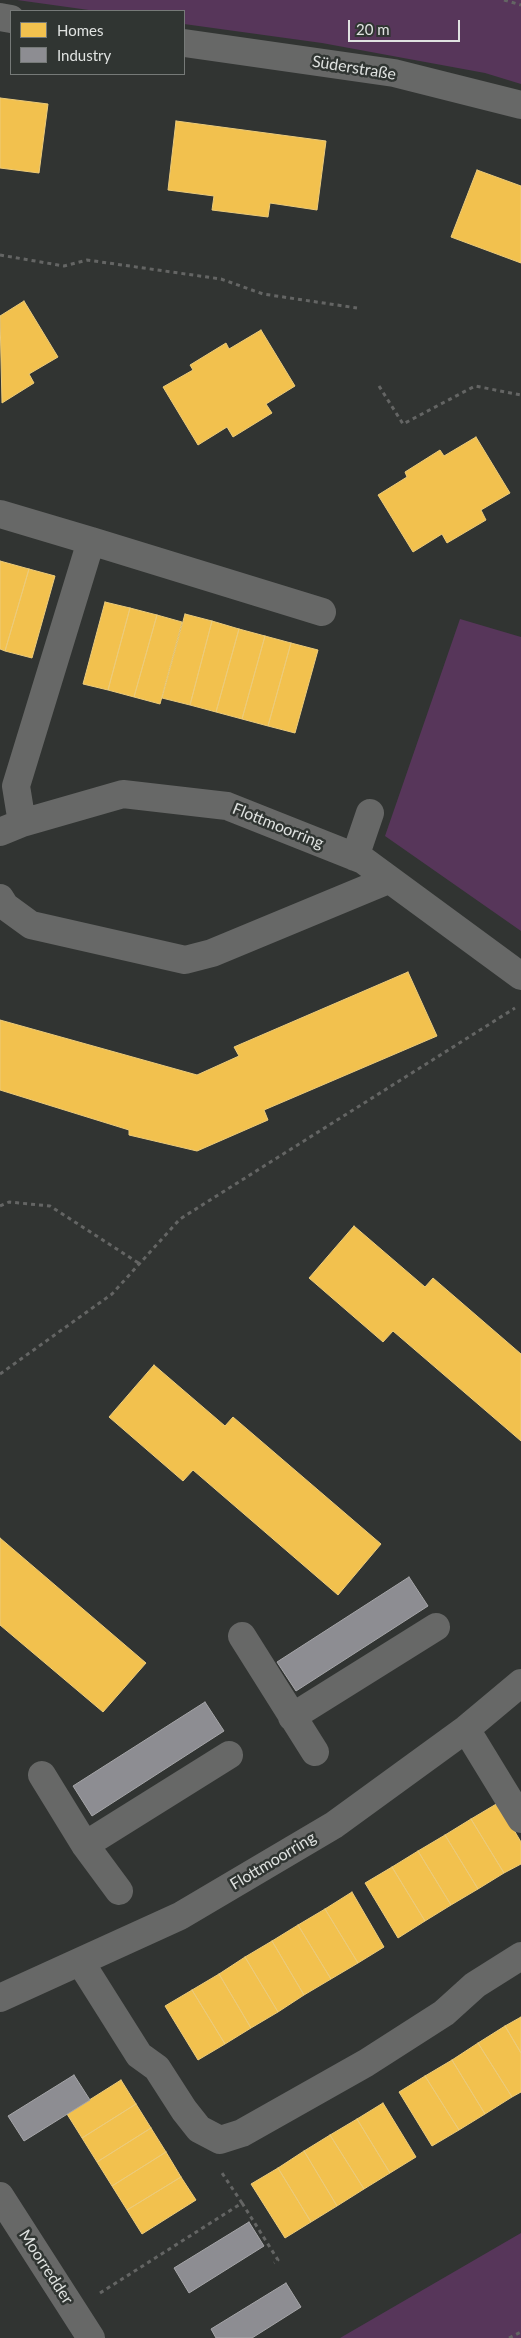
<!DOCTYPE html>
<meta charset="utf-8">
<style>
body{margin:0}
#map{position:relative;width:521px;height:2338px;overflow:hidden;background:#313432;font-family:Lato,sans-serif}
canvas{display:block}
.legend{position:absolute;left:10px;top:10px;width:175px;height:65px;box-sizing:border-box;background:#303532;border:1px solid #767a78;margin:0;padding:6px 9px;list-style:none;font-size:15px;color:#dfe2e0}
.legend li{display:flex;align-items:center;gap:10px;height:25px}
.legend b{width:25px;border:1px solid #767a78}
.scale{position:absolute;left:348px;top:20px;width:112px;height:22px;box-sizing:border-box;border:2px solid #dfe2e0;border-top:0;padding-left:6px;font-size:15px;line-height:18px;white-space:nowrap;color:#dfe2e0;-webkit-text-stroke:4px #303532;paint-order:stroke}
</style>
<div id="map">
<canvas width="521" height="2338"></canvas>
<ul class="legend">
<li><b style="height:14px;background:#f2c14e"></b>Homes</li>
<li><b style="height:14px;background:#8d8d92"></b>Industry</li>
</ul>
<div class="scale">20 m</div>
</div>
<script>
const c = document.querySelector('canvas').getContext('2d');
c.lineJoin = 'round';
function fillPath(path, color) {
  c.fillStyle = color;
  c.fill(path, 'evenodd');
}
function toPath(rows) {
  const path = new Path2D();
  for (const r of rows) {
    path.moveTo(r[0], r[1]);
    for (let i = 2; i < r.length; i += 2) path.lineTo(r[i], r[i + 1]);
  }
  return path;
}
function trace(path, color, width, dash) {
  c.strokeStyle = color;
  c.lineWidth = width;
  c.lineCap = dash ? 'butt' : 'round';
  c.setLineDash(dash || []);
  c.stroke(path);
}
function drawText(font, color, halo, rows, align = 'center') {
  c.font = font + ' Lato,sans-serif';
  c.lineWidth = 5;
  c.setLineDash([]);
  c.textBaseline = 'middle';
  c.strokeStyle = halo;
  c.fillStyle = color;
  for (const [text, x, y, turn = 0] of rows) {
    c.save();
    c.translate(x, y);
    c.rotate((+turn || 0) * Math.PI / 180);
    c.textAlign = isNaN(turn) ? turn : align;
    if (halo) c.strokeText(text, 0, 0);
    c.fillText(text, 0, 0);
    c.restore();
  }
}
fillPath(toPath([
 [17,0,521,0,521,84,485,73,322,43,184,24,184,11,96,11],
 [460,619,521,637,521,931,385,836],
 [521,2233,521,2338,340,2338]
]), '#57365a');
const homes = toPath([
 [0,98,48,104,39,173,0,168,0,98],
 [176,121,326,141,317,210,270,203,268,217,212,210,214,196,168,190,176,121],
 [477,170,521,186,521,263,451,237,477,170],
 [24,301,58,357,29,374,34,383,2,403,0,316,24,301],
 [261,330,295,386,266,404,272,413,233,437,227,427,198,445,163,387,193,370,190,365,226,343,229,349,261,330],
 [476,437,510,493,481,510,486,520,447,543,442,534,413,552,378,495,407,477,405,472,440,450,444,456,476,437],
 [0,561,29,569,5,651,0,649,0,561],
 [29,569,55,576,32,658,5,651,29,569],
 [105,602,130,608,108,690,83,684,105,602],
 [130,608,157,615,134,697,108,690,130,608],
 [185,614,212,621,190,705,162,698,185,614],
 [157,615,182,622,160,704,134,697,157,615],
 [212,621,239,629,216,712,190,705,212,621],
 [239,629,265,636,242,719,216,712,239,629],
 [265,636,291,643,268,726,242,719,265,636],
 [291,643,318,650,295,733,268,726,291,643],
 [408,972,437,1036,264,1110,268,1120,197,1151,129,1135,129,1130,0,1090,0,1020,197,1075,239,1056,234,1047,408,972],
 [354,1226,425,1287,433,1278,521,1354,521,1441,393,1331,383,1342,309,1278,354,1226],
 [154,1365,225,1426,233,1417,381,1544,338,1595,193,1470,183,1481,109,1417,154,1365],
 [0,1538,146,1663,103,1712,0,1625,0,1538],
 [498,1803,521,1842,521,1864,504,1873,471,1819,498,1803],
 [471,1819,504,1873,478,1889,445,1835,471,1819],
 [445,1835,478,1889,451,1905,418,1851,445,1835],
 [418,1851,451,1905,425,1921,392,1867,418,1851],
 [392,1867,425,1921,398,1938,365,1883,392,1867],
 [352,1892,384,1947,358,1963,325,1909,352,1892],
 [325,1909,358,1963,331,1979,298,1925,325,1909],
 [298,1925,331,1979,304,1995,272,1941,298,1925],
 [272,1941,304,1995,278,2012,245,1957,272,1941],
 [245,1957,278,2012,251,2028,219,1974,245,1957],
 [219,1974,251,2028,225,2044,192,1990,219,1974],
 [192,1990,225,2044,198,2060,165,2006,192,1990],
 [521,2017,521,2053,505,2026,521,2017],
 [505,2026,521,2053,521,2092,512,2097,478,2043,505,2026],
 [478,2043,512,2097,485,2114,452,2060,478,2043],
 [452,2060,485,2114,459,2130,425,2076,452,2060],
 [425,2076,459,2130,432,2146,399,2092,425,2076],
 [121,2080,136,2104,82,2138,67,2114,121,2080],
 [383,2103,416,2157,390,2173,357,2119,383,2103],
 [136,2104,151,2128,97,2162,82,2138,136,2104],
 [357,2119,390,2173,364,2189,330,2135,357,2119],
 [151,2128,166,2152,112,2186,97,2162,151,2128],
 [330,2135,364,2189,337,2206,304,2151,330,2135],
 [304,2151,337,2206,311,2222,278,2168,304,2151],
 [166,2152,181,2177,127,2210,112,2186,166,2152],
 [278,2168,311,2222,285,2238,251,2184,278,2168],
 [181,2177,196,2200,142,2234,127,2210,181,2177]
]);
fillPath(homes, '#f2c14e');
trace(homes, '#eccb7a', 1);
const industry = toPath([
 [409,1577,428,1606,296,1691,277,1662,409,1577],
 [205,1702,224,1731,92,1816,73,1786,205,1702],
 [74,2075,90,2100,24,2141,8,2116,74,2075],
 [249,2222,264,2246,189,2293,174,2268,249,2222],
 [286,2283,301,2307,252,2338,216,2338,211,2329,286,2283]
]);
fillPath(industry, '#8d8d92');
trace(industry, '#a6a6a9', 1);
trace(toPath([
 [504,0,521,5],
 [0,255,64,266,87,260,221,279,263,294,357,308],
 [379,386,403,424,475,386,521,395],
 [0,1206,9,1202,50,1206,140,1264],
 [0,1374,112,1294,180,1219,515,1008],
 [242,2203,278,2260,274,2263],
 [100,2293,242,2203,222,2173],
 [509,2338,521,2332]
]), '#646564', 3, [4, 4]);
trace(toPath([
 [0,17,11,19],
 [184,43,394,73,521,105],
 [0,514,91,541,16,786,22,823],
 [91,541,322,612],
 [0,832,22,823,123,794,227,806,363,860,521,976],
 [355,857,370,813],
 [0,898,5,906,31,925,185,960,212,953,388,880],
 [242,1636,315,1752],
 [292,1717,436,1627],
 [466,1729,521,1819],
 [42,1775,85,1845,119,1891],
 [85,1845,229,1755],
 [81,1963,139,2055,157,2068,184,2110,199,2129,220,2140,242,2133,366,2063,444,2013,475,1985,521,1956],
 [0,1998,180,1916,334,1825,466,1729,521,1683],
 [0,2196,91,2338]
]), '#676867', 28);
drawText('16px', '#dfe2e0', '#303532', [
 ["Süderstraße",354,68,9],
 ["Flottmoorring",278,826,22],
 ["Flottmoorring",273,1861,-31],
 ["Moorredder",46,2267,57]
]);
</script>
